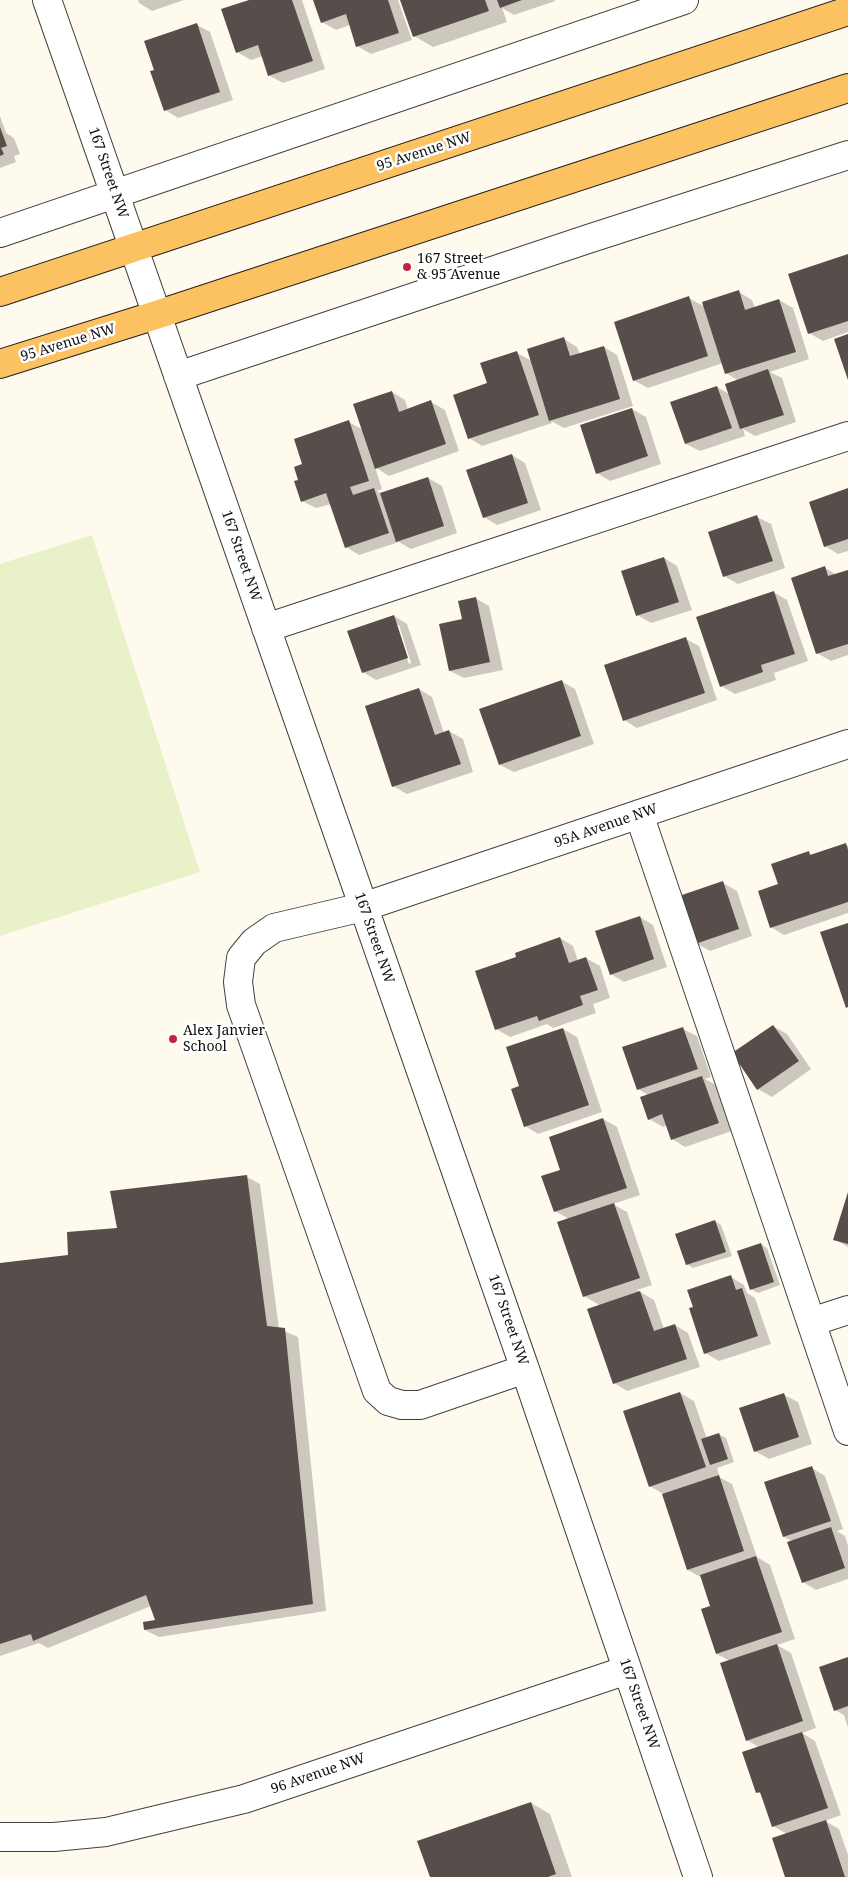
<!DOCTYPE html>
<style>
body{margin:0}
canvas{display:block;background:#fffaee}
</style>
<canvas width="848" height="1877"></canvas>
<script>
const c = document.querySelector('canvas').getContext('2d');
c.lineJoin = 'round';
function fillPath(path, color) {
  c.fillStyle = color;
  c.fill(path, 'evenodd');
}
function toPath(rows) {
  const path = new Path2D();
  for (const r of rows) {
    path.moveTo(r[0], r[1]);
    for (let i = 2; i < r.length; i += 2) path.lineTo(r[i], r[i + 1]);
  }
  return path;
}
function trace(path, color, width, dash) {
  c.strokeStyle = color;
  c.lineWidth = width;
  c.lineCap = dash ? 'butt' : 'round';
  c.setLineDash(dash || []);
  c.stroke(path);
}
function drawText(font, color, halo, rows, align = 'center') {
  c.font = font + ' "Noto Serif",serif';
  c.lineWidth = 5;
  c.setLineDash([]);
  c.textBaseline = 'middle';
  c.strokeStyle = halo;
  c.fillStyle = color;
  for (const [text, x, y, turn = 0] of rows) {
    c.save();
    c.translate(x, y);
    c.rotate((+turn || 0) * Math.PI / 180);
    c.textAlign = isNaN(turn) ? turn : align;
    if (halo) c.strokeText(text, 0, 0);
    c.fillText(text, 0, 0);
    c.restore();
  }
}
fillPath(toPath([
 [92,535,200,872,0,936,0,564]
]), '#e9f1c9');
fillPath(toPath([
 [138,0,184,0,152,11,139,3],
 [253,0,302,0,325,69,283,83,270,76,263,56,251,60,237,52],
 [315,0,398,0,412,40,371,54,357,46,350,25,336,30,322,22],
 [401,0,555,0,555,1,514,15,502,8,507,22,433,47,414,36],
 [197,25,210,32,233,100,178,118,165,110,155,71],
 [0,116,6,133,14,138,20,154,14,156,16,162,0,168],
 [848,255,848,332,823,341,809,333],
 [739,292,752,300,755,308,779,300,793,308,809,359,770,372,782,378,796,422,755,436,743,429,745,436,700,451,686,444,717,387,729,394,739,381,726,373,723,363,648,388,635,381,615,322,689,298,705,307],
 [564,339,577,347,580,355,604,347,617,355,633,406,564,428,551,421,552,423,482,446,469,438,488,384,517,353,532,361],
 [392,392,405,400,408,410,431,402,445,410,459,451,389,476,375,467,382,489,377,491,382,494,428,478,442,486,457,533,411,549,399,542,359,555,346,547,331,504,316,508,302,501,300,480,304,465,349,422,363,430],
 [632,409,646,417,661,464,610,481,597,473],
 [512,455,525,463,541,510,497,525,484,517],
 [848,490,848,551,838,554,825,546],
 [757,517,771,524,785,568,738,584,724,576],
 [664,558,677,566,692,610,651,623,637,615],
 [825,568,837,575,848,571,848,655,831,661,817,653],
 [773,592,787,600,808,661,774,673,776,680,735,694,721,686],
 [475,598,489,606,503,670,464,678,450,671,463,620],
 [394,616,407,624,421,665,376,680,363,672],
 [396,625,399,625,411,663,409,664],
 [686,639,699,646,717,700,637,728,624,720],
 [561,681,575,689,594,744,514,772,500,765],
 [419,689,432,697,444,733,449,731,463,739,473,772,407,794,393,786],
 [846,845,848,846,848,913,784,935,771,927,780,885,808,853,813,855],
 [723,883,737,891,752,936,710,951,696,943],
 [640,917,653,925,667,967,624,982,611,974],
 [560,938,573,946,578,961,586,958,600,966,610,998,593,1004,596,1013,553,1028,547,1024,510,1037,496,1029,518,958],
 [773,1026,787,1034,811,1069,772,1097,758,1089],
 [563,1029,577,1037,602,1112,538,1134,525,1126],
 [683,1029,697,1036,711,1077,705,1079,716,1085,732,1131,685,1147,672,1139,667,1125,663,1127,649,1119,648,1095,638,1089],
 [603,1119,617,1127,640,1195,613,1204,627,1212,652,1285,637,1290,654,1300,664,1329,675,1325,688,1333,700,1367,627,1391,614,1383,601,1306,584,1296,569,1219,555,1211,562,1170],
 [247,1177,260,1184,279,1329,298,1337,326,1611,159,1637,145,1630,157,1621,151,1606,48,1648,39,1643,0,1656,0,1264,69,1256,119,1230],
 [848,1195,848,1247,834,1239],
 [715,1221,721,1225,732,1256,693,1268,687,1264],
 [761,1244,767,1248,780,1285,758,1293,751,1289],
 [731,1277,744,1285,747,1293,755,1298,771,1344,719,1361,705,1353,694,1308],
 [680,1393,694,1401,707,1439,719,1434,726,1438,734,1462,717,1468,719,1475,717,1476,732,1484,757,1557,770,1565,795,1639,777,1645,791,1653,816,1728,802,1733,815,1741,841,1815,825,1821,839,1829,848,1855,848,1877,786,1877,787,1834,773,1826,762,1795,757,1792,760,1748,747,1740,730,1661,717,1654,712,1606,702,1578,688,1570,663,1494,650,1486],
 [784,1395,798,1402,812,1444,769,1459,755,1451],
 [812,1468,825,1476,843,1529,837,1531,845,1536,848,1546,848,1579,816,1590,803,1582,792,1541,784,1537,766,1483],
 [848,1658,848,1728,844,1715,835,1710],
 [531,1803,550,1814,572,1877,431,1877]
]), '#0003');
fillPath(toPath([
 [249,0,292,0,313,61,268,76,258,45,236,53,221,9],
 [313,0,388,0,399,33,356,47,346,14,321,23],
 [400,0,485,0,489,11,413,37],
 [497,0,522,0,500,8],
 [197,23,220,92,164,111,150,71,154,70,144,41],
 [0,127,7,146,1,148,4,154,0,156],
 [848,254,848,321,808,334,788,274],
 [739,290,745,310,779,299,796,352,725,374,702,302],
 [689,296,708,356,633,381,614,322],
 [848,334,848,380,834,339],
 [564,337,570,356,604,346,620,399,549,421,527,349],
 [517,351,539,415,468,439,453,395,487,383,480,363],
 [768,369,784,415,740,429,725,384],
 [717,386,732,428,685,444,670,402],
 [392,391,399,412,431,400,446,444,375,469,353,404],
 [632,408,648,456,596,474,580,425],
 [349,420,369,481,350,487,353,495,374,488,389,533,345,548,326,493,301,502,294,481,298,480,294,467,302,464,294,439],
 [512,454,528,503,483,518,466,470],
 [428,477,444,526,396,542,380,493],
 [848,488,848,539,824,547,809,502],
 [757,515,773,561,723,577,708,532],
 [664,557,679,602,636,616,621,571],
 [825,566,828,576,848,570,848,644,816,654,791,578],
 [774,591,795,654,761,665,763,672,720,687,696,617],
 [476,597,490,662,449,671,439,624,462,619,458,601],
 [394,615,408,658,362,673,347,631],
 [686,637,705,693,623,721,604,665],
 [562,680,581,736,499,765,479,709],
 [419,688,435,735,449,730,461,764,392,787,365,706],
 [846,843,848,850,848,902,770,928,758,891,778,884,771,864,809,851,810,855],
 [723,881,739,929,695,944,679,896],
 [640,916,654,959,610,975,595,931],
 [848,923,848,1007,846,1008,820,932],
 [560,937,569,963,586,957,598,990,580,996,583,1005,539,1021,537,1016,495,1030,475,971,516,957,515,953],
 [773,1025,799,1061,757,1090,732,1053],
 [683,1027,698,1069,637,1090,622,1047],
 [563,1028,589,1105,524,1127,511,1089,519,1086,506,1047],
 [702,1076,719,1123,671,1140,662,1114,648,1120,640,1097],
 [603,1118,627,1188,554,1212,541,1176,560,1170,549,1137],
 [247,1175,267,1326,285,1328,313,1604,144,1630,143,1622,155,1620,146,1595,33,1641,31,1634,0,1644,0,1263,68,1255,67,1232,117,1228,110,1191],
 [848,1192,848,1244,833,1240],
 [614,1203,640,1278,583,1297,557,1222],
 [715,1220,726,1252,686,1265,675,1234],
 [761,1243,774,1282,750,1290,737,1251],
 [731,1275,736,1290,742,1288,758,1336,704,1354,689,1308,693,1307,687,1290],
 [640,1291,654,1331,675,1324,687,1359,613,1384,587,1309],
 [680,1392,706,1467,649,1487,623,1411],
 [784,1393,799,1437,754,1452,739,1408],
 [719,1433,728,1459,710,1465,701,1439],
 [812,1466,831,1521,783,1537,764,1482],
 [719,1475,744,1551,687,1570,662,1494],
 [831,1527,845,1568,802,1583,787,1542],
 [756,1556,782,1632,716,1654,701,1609,710,1606,700,1575],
 [777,1644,803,1721,746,1741,720,1663],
 [848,1657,848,1706,834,1711,819,1667],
 [802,1732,828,1808,772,1827,760,1792,756,1793,742,1752],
 [531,1802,556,1874,548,1877,430,1877,417,1841],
 [826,1820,845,1877,785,1877,772,1838]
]), '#574d4a');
const minor = toPath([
 [47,0,525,1369,698,1877],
 [0,233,684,0],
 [178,376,588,239,848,155],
 [266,628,848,436],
 [639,814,848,1431],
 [811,1322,848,1310],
 [525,1369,420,1405,402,1405,388,1401,377,1391,241,1005,238,982,241,958,254,942,274,928,363,907,848,744],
 [0,1837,54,1837,106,1832,244,1799,627,1670]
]);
const major = toPath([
 [0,292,848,11],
 [0,364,156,315,848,88]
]);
trace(minor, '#414141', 30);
trace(major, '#1f1f1f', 30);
trace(minor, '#fff', 28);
trace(major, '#fcc261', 28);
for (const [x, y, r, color] of [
 [407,267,5,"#c2223e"],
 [173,1039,5,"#c2223e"]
]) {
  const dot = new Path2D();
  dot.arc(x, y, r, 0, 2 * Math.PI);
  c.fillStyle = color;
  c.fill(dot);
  trace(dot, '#fff', 2);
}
drawText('14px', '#0e0e0e', '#fff', [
 ["95 Avenue NW",424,152,-18],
 ["167 Street NW",108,173,71],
 ["95 Avenue NW",68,343,-17],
 ["167 Street NW",241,556,71],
 ["95A Avenue NW",606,826,-19],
 ["167 Street NW",374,938,71],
 ["167 Street NW",508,1320,71],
 ["167 Street NW",639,1704,71],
 ["96 Avenue NW",318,1774,-19]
]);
drawText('14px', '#0e0e0e', '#fff', [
 ["167 Street",417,259],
 ["& 95 Avenue",417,275],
 ["Alex Janvier",183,1031],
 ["School",183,1047]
], 'left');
</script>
